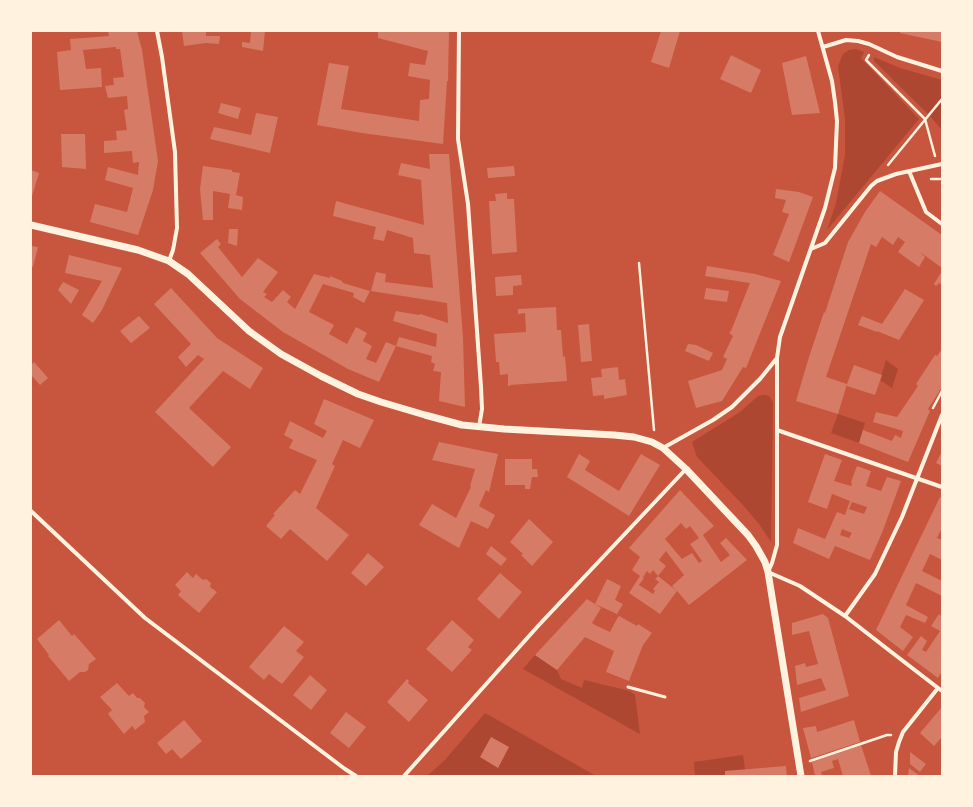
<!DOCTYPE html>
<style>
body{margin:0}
#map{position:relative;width:973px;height:807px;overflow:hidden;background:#c8553d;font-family:"Public Sans",sans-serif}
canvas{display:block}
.frame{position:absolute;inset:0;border:32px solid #fff3e0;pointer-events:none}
</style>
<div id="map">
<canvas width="973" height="807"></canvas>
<div class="frame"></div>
</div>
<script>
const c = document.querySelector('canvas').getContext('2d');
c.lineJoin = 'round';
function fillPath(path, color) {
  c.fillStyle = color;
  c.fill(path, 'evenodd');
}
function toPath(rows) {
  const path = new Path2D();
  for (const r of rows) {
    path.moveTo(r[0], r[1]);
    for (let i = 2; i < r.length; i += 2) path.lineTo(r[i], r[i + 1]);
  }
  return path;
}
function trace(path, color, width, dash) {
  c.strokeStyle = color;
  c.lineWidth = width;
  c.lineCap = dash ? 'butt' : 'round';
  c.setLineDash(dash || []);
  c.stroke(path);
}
fillPath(toPath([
 [856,49,864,52,861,58,919,119,827,230,836,203,845,155,845,119,838,66,843,54,849,50],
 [874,57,900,68,942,80,942,130,929,115,874,61],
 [886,360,898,369,892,388,880,380],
 [764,395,769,396,773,402,771,542,759,524,742,504,697,457,692,442,740,412,758,396],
 [838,414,865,423,859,443,831,433],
 [535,655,557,670,561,679,582,688,584,680,630,691,635,695,640,734,523,669],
 [485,713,596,776,427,776,445,760],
 [743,755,745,770,725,771,725,776,695,776,694,762]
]), '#ae4732');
fillPath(toPath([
 [108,31,137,31,142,50,158,161,153,190,138,235,90,222,95,204,127,212,133,188,105,180,108,167,138,175,139,162,133,163,132,151,104,153,104,141,117,140,116,131,127,130,124,110,128,109,127,96,108,98,105,86,114,85,113,78,124,77,120,49,116,49,116,47,83,50,86,69,101,68,102,87,60,90,57,52,71,50,70,39,109,36],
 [182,31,206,31,206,36,220,36,219,44,206,43,184,46],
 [251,31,265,31,263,51,242,47,242,42,250,43],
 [378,31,449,31,448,81,447,81,443,144,362,133,317,125,329,63,349,66,341,109,419,121,420,100,429,99,430,80,408,76,410,63,425,65,428,51,378,38],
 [661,31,680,31,669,68,651,62],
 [900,31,942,31,942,42,900,33],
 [731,55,761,70,751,93,720,79],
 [806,56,820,113,792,115,782,63],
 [221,103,241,108,238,119,218,113],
 [256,113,278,117,270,153,210,139,214,127,251,135],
 [61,134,85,134,86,169,62,167],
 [429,154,449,154,463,338,465,407,439,401,441,372,433,371,435,364,431,362,432,356,396,346,379,382,348,369,283,332,240,299,200,253,217,239,221,244,218,247,242,277,258,258,278,272,263,292,267,294,264,297,272,302,283,290,291,297,287,302,295,309,314,274,330,278,330,276,342,281,343,283,370,291,364,303,353,297,354,293,323,284,309,312,334,325,329,334,347,344,356,327,367,333,363,341,372,346,366,359,376,363,386,342,396,346,399,337,436,347,437,334,393,321,396,311,419,315,420,314,448,323,447,303,371,291,376,272,386,274,385,282,433,288,430,255,414,253,413,238,387,230,384,241,373,239,376,227,333,216,336,201,424,225,421,180,398,175,401,163,430,169],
 [203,166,232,170,232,172,240,173,236,195,243,197,242,210,228,208,230,194,213,191,213,220,203,220,200,189],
 [514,166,515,176,488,178,487,168],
 [31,170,39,173,32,196,31,196],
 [776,189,799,192,813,197,789,262,773,255,789,214,782,212,786,200,775,198],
 [880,191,942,235,942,268,920,252,925,257,919,267,898,252,905,242,898,237,893,245,882,237,876,247,871,244,826,377,847,384,854,365,882,375,875,395,847,386,847,384,838,414,796,401,809,357,824,312,825,313,848,242,865,212],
 [507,193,507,199,514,199,517,252,492,254,489,201,496,201,495,194],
 [229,229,238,229,237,246,228,243],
 [31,246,38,247,33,267,31,266],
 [69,255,122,268,102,310,93,323,82,315,102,281,65,273],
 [707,266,755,274,781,281,746,368,743,367,722,401,696,408,688,381,722,370,727,359,723,357,733,336,729,333,731,331,750,283,705,276],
 [942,271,942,285,939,283,936,286,934,284],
 [521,275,522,285,513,286,513,295,496,296,495,277],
 [63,282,79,290,71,304,58,290],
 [171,288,217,338,263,368,250,389,223,371,189,408,231,447,213,467,155,412,204,359,198,355,186,367,178,357,191,344,154,304],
 [706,288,729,291,727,302,704,299],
 [905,289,924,300,899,340,877,331,877,332,858,325,862,316,882,324],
 [556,307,557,330,561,330,563,357,565,356,567,381,510,385,510,386,508,386,508,374,500,375,499,362,496,362,494,334,526,332,525,313,518,314,518,309],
 [139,316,150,328,131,343,120,331],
 [589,324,592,361,581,362,578,325],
 [688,344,696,345,713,353,709,361,685,351],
 [942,349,942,387,928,409,930,411,908,462,859,443,863,430,892,441,895,435,901,438,903,431,873,422,876,412,897,417,918,386,916,384,935,355,937,356],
 [34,362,48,378,40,385,31,375,31,365],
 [618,367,619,380,625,379,627,395,604,399,604,395,593,396,591,378,602,377,601,369],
 [324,399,374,420,360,448,343,440,332,464,335,466,316,508,349,535,327,561,290,529,281,539,266,526,275,515,273,514,295,490,300,494,317,460,289,448,293,440,284,435,290,421,323,438,327,431,314,424],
 [439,442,498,454,489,492,486,490,479,506,495,515,488,529,471,521,459,548,419,525,432,504,456,518,471,487,470,486,475,469,432,460],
 [942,451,942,466,936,463],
 [579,454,590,461,585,470,619,491,641,454,660,465,629,516,567,477],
 [825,454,842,460,834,481,851,486,852,484,851,482,857,466,871,471,866,486,881,491,887,477,901,481,882,533,870,560,835,546,829,559,793,543,798,528,825,539,837,512,845,515,850,501,825,491,832,494,827,509,808,502],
 [852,502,867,507,864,514,849,509],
 [842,529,852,533,849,538,840,535],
 [505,459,532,459,532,469,537,469,538,477,532,477,530,489,525,489,525,485,505,485],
 [680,490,714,526,703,535,721,562,730,555,720,543,726,538,747,560,689,605,678,592,672,586,684,575,666,551,659,560,666,566,658,576,653,570,650,574,647,571,643,577,644,578,639,585,653,594,655,591,653,589,659,582,655,579,658,576,677,591,660,614,629,593,640,576,632,570,640,557,629,548],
 [681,523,686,529,690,526,699,538,690,544,702,561,699,563,692,553,682,559,665,539],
 [940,497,942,497,942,528,937,538,942,540,942,560,930,554,922,571,942,581,942,596,916,583,906,605,928,617,925,623,906,615,900,627,913,637,903,651,876,630],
 [529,519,553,542,532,566,521,555,523,554,510,542],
 [491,546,507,559,501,566,486,554],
 [368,553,384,567,366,586,351,573],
 [187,572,193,578,196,574,203,580,206,579,211,583,210,587,217,592,199,613,178,595,181,591,175,585],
 [500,573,522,592,499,619,477,599],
 [607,579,621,586,615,600,623,604,617,614,595,604],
 [587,599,601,608,592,623,595,625,610,632,618,617,619,616,637,626,638,624,652,633,643,645,629,681,606,672,614,651,585,637,557,670,535,655],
 [823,614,828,618,849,696,801,712,799,698,826,690,821,678,797,685,795,666,805,663,806,667,818,664,809,631,792,635,792,623],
 [939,614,942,617,942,671,938,678,907,655,921,636,927,641,922,650,926,652,940,631,931,626],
 [59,620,72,636,74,634,96,659,89,664,88,670,85,672,80,672,69,681,48,656,49,655,37,639],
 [452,620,474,640,468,647,472,650,452,672,426,649],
 [284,626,304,642,296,651,304,657,282,684,269,674,264,680,249,667],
 [310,675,327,690,311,710,293,695],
 [407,679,409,681,408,683,428,700,409,722,387,702],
 [117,683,129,696,133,693,137,698,140,698,145,703,144,707,149,712,144,716,145,722,135,730,132,726,124,734,108,714,112,710,100,697],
 [942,707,942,737,934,746,920,733],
 [346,712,366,727,349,748,330,733],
 [184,720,202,741,181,759,172,749,166,754,157,743],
 [854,720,860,742,811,758,803,728,816,726,817,732],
 [491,737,509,747,498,768,480,757],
 [861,745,871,776,843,776,838,759,832,761,834,768,821,772,822,776,815,776,812,762],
 [910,752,926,764,920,772,910,764],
 [786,766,787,776,725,776,725,771],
 [909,768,920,776,908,776]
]), '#d67c66');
trace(toPath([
 [869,55,866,60,925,119,935,156],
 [888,165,942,99],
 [931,179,942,179],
 [639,263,654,430],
 [933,408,942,391],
 [810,761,887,735,891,735]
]), '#fff3e0', 2.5);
trace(toPath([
 [628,687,665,697]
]), '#fff3e0', 3);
trace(toPath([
 [157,31,162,57,175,152,177,228,173,250,169,261],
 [459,31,458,139,468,204,481,387,482,409,479,427],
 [823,47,846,40,858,41,869,44,897,57,942,71],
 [909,171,926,212,942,224],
 [811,249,825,243,871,186,877,181,896,174,942,164],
 [777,358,777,545,772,563,768,572,800,586,845,616,890,651,942,691],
 [777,430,942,487],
 [663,448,713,420,732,407,760,379,777,358,780,337,825,208,835,168,837,121,835,102,832,81,818,31],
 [31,511,145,618,345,769,356,776],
 [845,616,875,574,902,517,942,415],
 [404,776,538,626,686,469],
 [895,776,896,752,899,742,903,732,938,688]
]), '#fff3e0', 4);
trace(toPath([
 [31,225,138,250,169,261,188,274,249,331,281,354,321,376,358,394,381,402,425,415,462,425,504,429,614,435,634,437,652,442,663,448,686,469,748,535,756,546,765,562,768,572,801,776]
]), '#fff3e0', 7);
</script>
